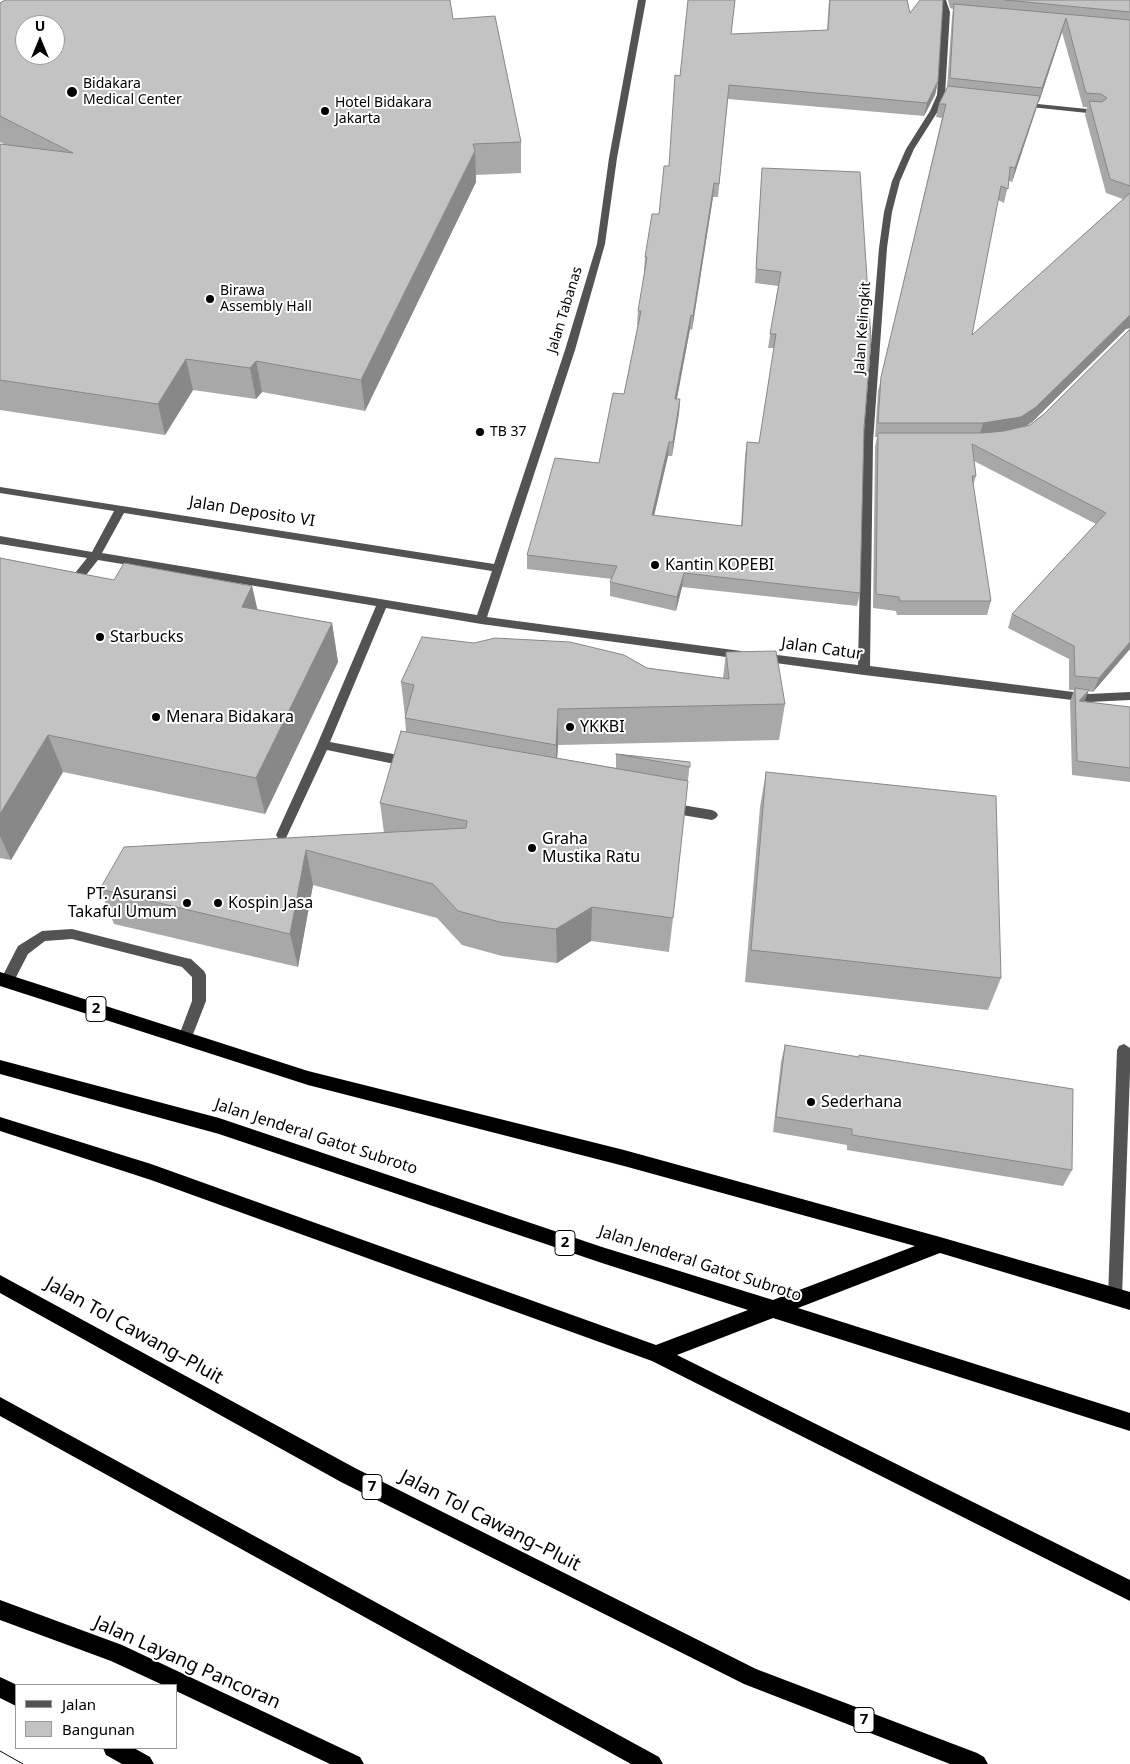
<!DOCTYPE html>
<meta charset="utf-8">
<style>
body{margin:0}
#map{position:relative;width:1130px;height:1764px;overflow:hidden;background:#fff;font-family:"Noto Sans",sans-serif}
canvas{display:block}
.legend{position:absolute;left:15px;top:1684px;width:162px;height:65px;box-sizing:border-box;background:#fff;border:1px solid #999;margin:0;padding:6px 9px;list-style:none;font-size:15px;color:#000}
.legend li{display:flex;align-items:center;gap:10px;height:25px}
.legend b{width:25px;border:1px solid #999}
.north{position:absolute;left:15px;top:15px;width:50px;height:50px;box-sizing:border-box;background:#fff;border:1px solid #999;border-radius:50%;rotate:0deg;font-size:14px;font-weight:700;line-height:20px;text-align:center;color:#000}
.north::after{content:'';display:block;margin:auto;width:18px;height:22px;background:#000;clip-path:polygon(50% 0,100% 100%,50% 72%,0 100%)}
</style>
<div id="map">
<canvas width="1130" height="1764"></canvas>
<ul class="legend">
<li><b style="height:6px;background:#535353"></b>Jalan</li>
<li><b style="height:14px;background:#c3c3c3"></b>Bangunan</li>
</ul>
<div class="north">U</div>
</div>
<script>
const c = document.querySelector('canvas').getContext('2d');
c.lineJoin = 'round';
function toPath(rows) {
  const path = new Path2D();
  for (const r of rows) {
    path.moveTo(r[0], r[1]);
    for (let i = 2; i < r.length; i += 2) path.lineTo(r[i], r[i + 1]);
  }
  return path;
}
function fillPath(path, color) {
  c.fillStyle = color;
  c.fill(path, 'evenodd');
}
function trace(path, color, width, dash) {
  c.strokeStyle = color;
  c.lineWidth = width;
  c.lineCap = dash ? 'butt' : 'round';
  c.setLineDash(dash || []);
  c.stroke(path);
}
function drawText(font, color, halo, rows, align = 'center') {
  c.font = font + ' "Noto Sans",sans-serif';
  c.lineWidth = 4;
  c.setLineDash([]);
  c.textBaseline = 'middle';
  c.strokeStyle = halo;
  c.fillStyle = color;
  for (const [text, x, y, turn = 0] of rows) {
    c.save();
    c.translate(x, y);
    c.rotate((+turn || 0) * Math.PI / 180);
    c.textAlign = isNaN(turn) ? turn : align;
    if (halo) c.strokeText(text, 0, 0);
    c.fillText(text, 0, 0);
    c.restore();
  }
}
fillPath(toPath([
 [638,0,646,0,617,158,605,244,575,350,487,617,741,651,747,655,741,659,481,624,386,608,330,742,409,757,415,762,409,767,327,750,286,838,278,838,276,835,317,745,376,606,98,560,75,589,67,589,66,586,67,583,87,558,0,544,0,536,92,552,114,511,0,493,0,487,494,564,565,350,597,244,609,158,638,0],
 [124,513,492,571,477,615,102,553,124,513],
 [938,0,946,0,950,12,945,95,938,111,914,149,900,181,892,212,887,248,873,442,870,666,1089,694,1130,692,1130,700,1089,702,864,675,761,661,755,657,761,653,858,665,863,442,879,248,884,212,892,181,906,149,930,111,937,95,942,12,938,0],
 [1018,102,1097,110,1101,112,1097,114,1021,106,1018,106,1018,102],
 [670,803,712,810,716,812,718,815,716,818,712,820,670,813,666,811,664,808,666,805,670,803],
 [72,929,186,958,191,959,204,971,206,975,206,1001,190,1042,185,1044,180,1042,178,1038,192,1001,192,977,182,967,72,939,45,941,28,954,12,985,7,987,2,985,0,981,18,946,42,931,72,929],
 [1124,1044,1130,1048,1130,1072,1122,1297,1120,1302,1115,1304,1110,1302,1108,1297,1117,1050,1119,1046,1124,1044]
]), '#535353');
fillPath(toPath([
 [0,972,308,1071,624,1150,940,1237,1130,1292,1130,1310,940,1253,798,1308,1130,1413,1130,1431,773,1318,677,1355,1130,1580,1130,1601,652,1361,151,1180,0,1131,0,1117,151,1164,656,1345,748,1310,602,1263,219,1134,0,1074,0,1060,219,1118,602,1247,773,1300,915,1246,624,1166,308,1085,0,986,0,972],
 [0,1275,355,1468,756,1669,977,1753,984,1757,988,1764,950,1764,744,1684,341,1482,0,1293,0,1275],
 [0,1397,659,1757,663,1764,631,1764,0,1416,0,1397],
 [0,1600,122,1645,360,1757,364,1764,330,1764,176,1691,176,1685,163,1685,111,1661,0,1620,0,1600],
 [0,1677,17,1685,16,1706,0,1698,0,1677],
 [103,1748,134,1748,150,1757,154,1764,122,1764,106,1755,103,1748]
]), '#000');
trace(toPath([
 [0,1751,23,1764]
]), '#000', 1);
fillPath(toPath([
 [735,0,731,34,827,31,829,0,907,0,910,13,938,81,935,95,924,116,728,99,718,197,713,197,692,330,690,329,677,399,680,399,679,413,672,456,668,456,654,515,741,526,745,456,747,442,759,443,774,348,768,348,778,286,755,283,762,168,864,428,860,593,857,606,682,587,676,611,610,596,610,582,612,579,527,569,527,555,599,463,624,394,638,325,637,325,638,311,645,271,644,271,645,257,659,214,669,166,680,76],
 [948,0,1130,0,1130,328,1126,329,1032,422,1026,426,1030,425,1044,414,1130,329,1130,649,1093,692,1088,691,1084,702,1130,707,1130,782,1072,775,1070,702,1074,690,1069,690,1069,659,1008,628,1012,614,1096,524,974,461,976,476,973,486,991,601,987,615,897,615,896,611,873,608,875,447,877,437,875,437,878,391,942,118,936,117,939,104,947,87,952,17,953,9,950,8],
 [1062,32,1083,107,1087,107,1085,115,1106,193,1123,199,972,335,998,200,1004,203,1009,181,1012,182,1038,102,1039,102],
 [0,3,453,19,521,142,521,173,476,175,476,182,365,411,262,392,256,399,193,390,165,435,0,410,0,144,4,144,0,142],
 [0,558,114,580,252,586,257,610,332,623,338,662,265,814,63,772,11,860,0,858],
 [726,652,785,704,779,740,558,745,557,758,616,768,616,754,690,762,669,952,591,941,557,963,502,956,462,945,437,918,313,885,298,967,114,924,100,889,384,833,380,803,406,732,405,718,405,716,401,682,647,668,723,678],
 [766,772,1001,978,988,1010,745,982,760,807],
 [785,1045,1072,1170,1063,1186,847,1150,847,1145,773,1132,781,1062]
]), '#a8a8a8');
fillPath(toPath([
 [1066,18,1062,32,1039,102,1042,88],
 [938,81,935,95,924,116,927,103],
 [1040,96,1036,110,1012,182,1015,168],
 [475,151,476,182,365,411,361,380],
 [714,183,713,197,692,330,693,316],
 [691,315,690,329,674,413,675,399],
 [1130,315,1130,328,1126,329,1032,422,1017,431,979,437,983,423],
 [186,359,193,390,165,435,158,404],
 [256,361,262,392,256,399,250,368],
 [680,399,679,413,672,456,673,442],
 [669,442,668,456,651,529,652,515],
 [684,573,682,587,676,611,677,597],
 [252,586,261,625,242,607],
 [332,623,338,662,265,814,256,778],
 [1130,642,1130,649,1093,692,1099,678],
 [1089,690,1084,703,1079,701],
 [558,709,558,745,556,780,556,745],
 [48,735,63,772,11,860,0,836,0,814],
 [688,781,669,952,673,918],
 [306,850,313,885,298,967,290,934],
 [592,907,591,941,557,963,556,929]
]), '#888');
const building = toPath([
 [5,0,450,0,453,19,495,16,521,142,473,144,475,151,361,380,256,361,250,368,186,359,158,404,0,380,0,144,73,153,0,116,0,3,5,0],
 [25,25,55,25,55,55,25,55,25,25],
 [688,0,735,0,731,34,828,30,830,0,907,0,910,13,920,0,943,0,938,81,927,103,729,85,719,184,714,183,693,316,691,315,675,399,680,399,673,442,669,442,652,515,742,526,747,442,759,443,776,334,770,334,781,272,756,269,762,168,860,172,871,339,864,428,860,593,684,573,677,597,610,582,617,566,527,555,555,458,599,463,613,393,624,394,641,311,638,311,647,257,645,257,652,214,659,214,664,166,669,166,675,75,680,76,688,0],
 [1005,0,1130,0,1130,12,1005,0],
 [954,4,1130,20,1130,186,1110,179,1089,101,1102,102,1107,98,1101,94,1086,93,1066,18,1042,88,950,78,954,4],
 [948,86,1040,96,1015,168,1010,167,1008,189,1001,186,972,335,1130,193,1130,315,1036,407,1021,417,983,423,878,423,881,377,946,104,939,104,948,86],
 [1130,329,1130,642,1099,678,1075,676,1074,646,1012,614,1106,513,972,444,976,476,972,476,991,601,900,601,899,597,876,594,878,433,983,433,1004,431,1030,425,1044,414,1130,329],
 [0,558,114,580,124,563,252,586,242,607,332,623,256,778,48,735,0,814,0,558],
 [422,637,474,643,495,638,570,642,624,655,647,668,729,679,726,652,776,651,785,704,558,709,556,745,405,718,414,685,401,682,422,637],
 [1075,688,1089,690,1079,701,1130,707,1130,768,1077,761,1075,688],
 [401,731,688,781,673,918,592,907,556,929,500,922,458,911,433,884,306,850,290,934,100,889,124,847,466,828,467,821,380,803,401,731],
 [616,754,690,762,690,767,616,754],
 [766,772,996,796,1001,978,751,950,766,772],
 [785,1045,859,1057,859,1055,1073,1089,1072,1170,852,1135,852,1129,776,1117,785,1045]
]);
fillPath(building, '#c3c3c3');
trace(building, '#888', 1);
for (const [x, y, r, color] of [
 [72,92,6,"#000"],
 [325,111,5,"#000"],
 [210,299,5,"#000"],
 [480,432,5,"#000"],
 [655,565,5,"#000"],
 [100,637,5,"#000"],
 [156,717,5,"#000"],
 [570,727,5,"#000"],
 [532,848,5,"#000"],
 [187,903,5,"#000"],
 [218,903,5,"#000"],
 [811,1102,5,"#000"]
]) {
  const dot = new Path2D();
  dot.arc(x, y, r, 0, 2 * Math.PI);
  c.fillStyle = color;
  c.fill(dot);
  trace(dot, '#fff', 2);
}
drawText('14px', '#000', '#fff', [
 ["Bidakara",83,84],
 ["Medical Center",83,100],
 ["Hotel Bidakara",335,103],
 ["Jakarta",335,119],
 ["Birawa",220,291],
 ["Assembly Hall",220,307],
 ["TB 37",490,432]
], 'left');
drawText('14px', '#000', '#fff', [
 ["Jalan Tabanas",565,310,-73],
 ["Jalan Kelingkit",863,328,-86]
]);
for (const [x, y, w] of [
 [96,1009,20],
 [565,1243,20],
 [372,1487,20],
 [864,1720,20]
]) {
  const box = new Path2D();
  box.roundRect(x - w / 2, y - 12.5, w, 25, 4);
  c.fillStyle = '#fff';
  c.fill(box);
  trace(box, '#000', 1);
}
drawText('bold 15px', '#000', null, [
 ["2",96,1009],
 ["2",565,1243],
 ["7",372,1487],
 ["7",864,1720]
]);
drawText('16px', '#000', '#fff', [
 ["Jalan Deposito VI",252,512,9],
 ["Jalan Catur",822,649,8],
 ["Jalan Jenderal Gatot Subroto",316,1137,18],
 ["Jalan Jenderal Gatot Subroto",700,1264,18]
]);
drawText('16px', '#000', '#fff', [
 ["Kantin KOPEBI",665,565],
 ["Starbucks",110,637],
 ["Menara Bidakara",166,717],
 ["YKKBI",580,727],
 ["Graha",542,839],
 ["Mustika Ratu",542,857],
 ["PT. Asuransi",177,894,"right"],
 ["Takaful Umum",177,912,"right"],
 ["Kospin Jasa",228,903],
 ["Sederhana",821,1102]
], 'left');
drawText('19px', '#000', '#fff', [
 ["Jalan Tol Cawang–Pluit",134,1331,29],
 ["Jalan Tol Cawang–Pluit",490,1521,27],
 ["Jalan Layang Pancoran",187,1663,24]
]);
</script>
